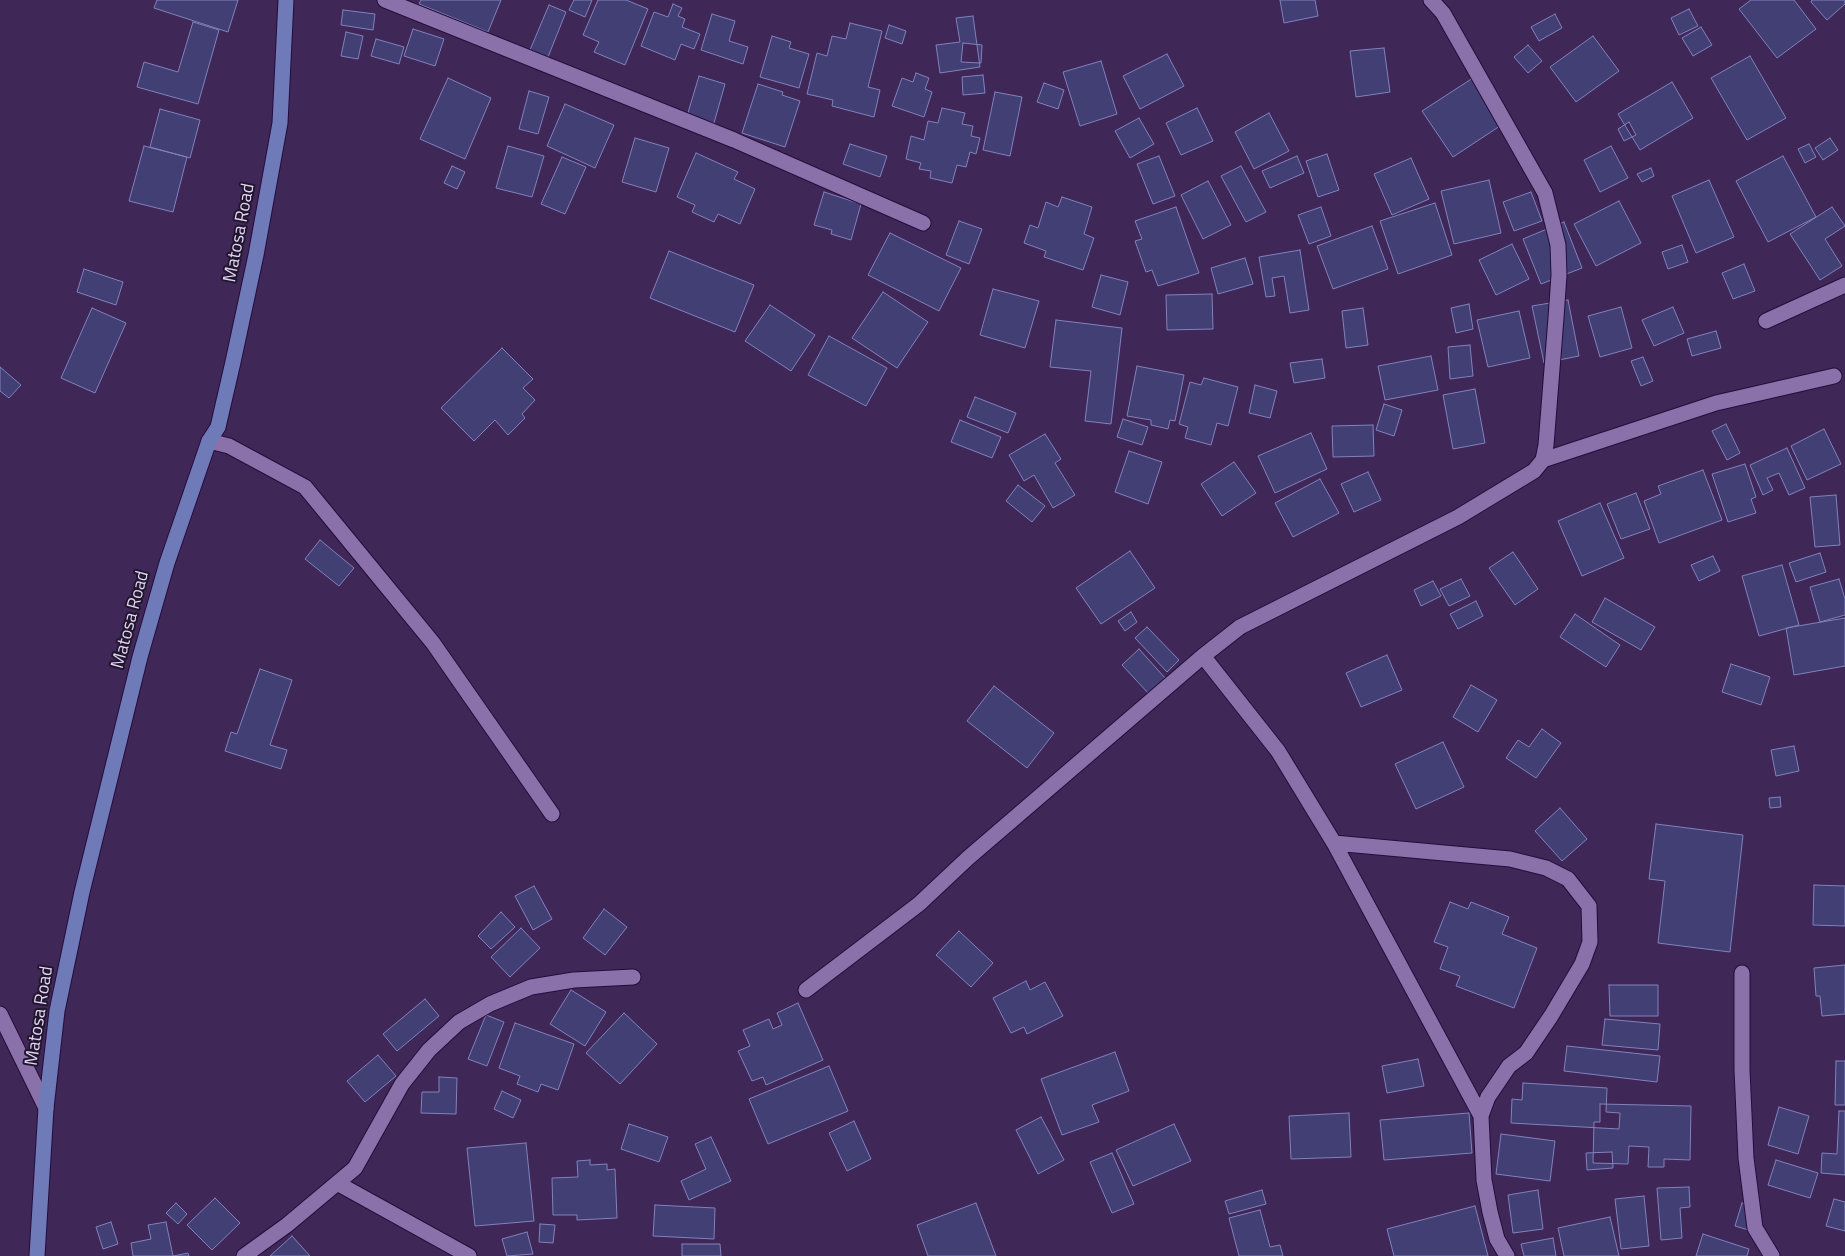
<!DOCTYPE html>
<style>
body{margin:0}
canvas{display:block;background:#3f2758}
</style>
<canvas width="1845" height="1256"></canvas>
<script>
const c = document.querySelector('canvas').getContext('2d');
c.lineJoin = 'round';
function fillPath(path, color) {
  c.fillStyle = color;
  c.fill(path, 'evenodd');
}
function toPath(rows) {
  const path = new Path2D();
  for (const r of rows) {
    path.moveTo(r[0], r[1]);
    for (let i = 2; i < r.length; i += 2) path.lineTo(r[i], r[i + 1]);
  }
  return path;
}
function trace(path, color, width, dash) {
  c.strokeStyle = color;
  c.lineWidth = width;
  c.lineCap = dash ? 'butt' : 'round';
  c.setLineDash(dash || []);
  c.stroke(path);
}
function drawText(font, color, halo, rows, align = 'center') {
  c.font = font + ' "Titillium Web",sans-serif';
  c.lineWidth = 4;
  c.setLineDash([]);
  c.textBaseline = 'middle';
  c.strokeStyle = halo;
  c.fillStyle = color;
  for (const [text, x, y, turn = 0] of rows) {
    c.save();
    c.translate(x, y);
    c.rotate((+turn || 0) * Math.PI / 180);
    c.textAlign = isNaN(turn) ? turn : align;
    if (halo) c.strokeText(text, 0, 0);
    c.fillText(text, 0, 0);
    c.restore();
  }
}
const building = toPath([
 [157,0,238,0,228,32,154,8,157,0],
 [421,0,501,0,488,32,419,4,421,0],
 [574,0,592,0,585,17,569,10,574,0],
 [598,0,626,0,648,9,625,65,594,52,599,42,583,35,598,0],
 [1280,0,1315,0,1318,16,1284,23,1280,0],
 [1751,0,1794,0,1816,29,1777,58,1739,9,1751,0],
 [1812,0,1845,0,1845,4,1827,20,1811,2,1812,0],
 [673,4,682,8,678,16,685,19,682,27,700,34,694,49,681,44,675,60,641,46,654,12,668,17,673,4],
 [549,5,566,12,548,57,530,50,549,5],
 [1689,9,1698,26,1679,35,1671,18,1689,9],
 [343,10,375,14,373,30,341,25,343,10],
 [712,14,735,21,729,41,748,47,743,64,701,50,712,14],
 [1555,14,1562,28,1539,41,1531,27,1555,14],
 [973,16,980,67,940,73,936,45,960,42,956,18,973,16],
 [193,22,219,30,198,104,137,87,144,62,178,72,193,22],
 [850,23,882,31,868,87,880,90,874,117,832,106,833,100,807,94,817,53,827,56,832,36,846,39,850,23],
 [889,25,906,31,902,44,885,38,889,25],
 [1701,27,1712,45,1693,56,1682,38,1701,27],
 [413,29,444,39,435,66,404,56,413,29],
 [346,32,363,36,358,59,341,56,346,32],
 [772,36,791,42,789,48,809,54,799,88,760,77,772,36],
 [1593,36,1619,71,1576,102,1550,67,1593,36],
 [376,39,404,47,399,64,371,56,376,39],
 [963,43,982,45,981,63,961,62,963,43],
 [1528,45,1542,61,1528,73,1514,57,1528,45],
 [1384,48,1390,92,1356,97,1350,51,1384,48],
 [1167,54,1184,86,1140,109,1123,76,1167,54],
 [1750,56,1786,118,1747,140,1711,78,1750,56],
 [1101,61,1117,114,1080,126,1063,72,1101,61],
 [916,73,929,78,925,89,932,92,924,117,892,106,902,78,913,82,916,73],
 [983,75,985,93,963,95,962,77,983,75],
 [699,76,725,84,714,123,687,116,699,76],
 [1476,76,1506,122,1453,157,1422,111,1476,76],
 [448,78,491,98,465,159,420,139,448,78],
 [1672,82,1693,118,1640,150,1618,114,1672,82],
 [1044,83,1064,90,1058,109,1037,102,1044,83],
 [758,84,783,92,782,95,800,101,785,147,742,133,758,84],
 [529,91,549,97,538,134,519,129,529,91],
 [995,92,1022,97,1010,156,983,150,995,92],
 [565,104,614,125,595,168,547,146,565,104],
 [942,108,965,113,962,124,973,126,971,136,980,138,976,154,970,152,966,167,957,165,952,183,930,178,931,171,919,169,921,163,906,159,911,136,924,140,928,121,938,123,942,108],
 [1197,108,1213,141,1181,155,1166,123,1197,108],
 [160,109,200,120,190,158,150,147,160,109],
 [1269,113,1289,151,1254,169,1235,132,1269,113],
 [1139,118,1154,144,1130,158,1115,131,1139,118],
 [1629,122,1636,135,1624,141,1618,129,1629,122],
 [635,138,669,148,656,192,622,182,635,138],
 [1830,138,1838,150,1823,160,1815,148,1830,138],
 [850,144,887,156,880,177,843,164,850,144],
 [1809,144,1816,157,1805,163,1798,149,1809,144],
 [144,146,187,157,173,212,129,201,144,146],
 [508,146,544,156,532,197,496,188,508,146],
 [1611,146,1628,178,1600,192,1584,160,1611,146],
 [696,153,738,172,734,179,755,189,740,224,718,214,714,222,692,212,695,205,677,197,696,153],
 [1327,154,1339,190,1318,197,1306,161,1327,154],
 [1159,156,1175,196,1153,204,1137,164,1159,156],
 [1297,156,1304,173,1270,188,1262,171,1297,156],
 [1783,156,1816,217,1768,242,1736,181,1783,156],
 [562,157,586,167,565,214,541,204,562,157],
 [1411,158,1429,199,1392,215,1374,174,1411,158],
 [452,166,465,172,457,189,444,183,452,166],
 [1241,166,1266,212,1246,222,1221,176,1241,166],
 [1651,168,1654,176,1642,182,1637,174,1651,168],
 [1489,180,1501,233,1454,244,1441,191,1489,180],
 [1709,180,1734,237,1696,253,1672,196,1709,180],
 [1208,181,1231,225,1203,239,1181,195,1208,181],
 [824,192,861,204,851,240,831,234,832,230,814,225,824,192],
 [1531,192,1542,221,1514,231,1503,202,1531,192],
 [1062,197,1092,207,1084,234,1094,238,1083,270,1044,257,1046,251,1024,243,1030,225,1038,228,1046,202,1058,207,1062,197],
 [1619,201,1641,243,1596,266,1574,224,1619,201],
 [1435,203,1452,255,1398,274,1380,221,1435,203],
 [1176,207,1199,273,1158,286,1152,270,1146,272,1135,241,1142,239,1135,221,1176,207],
 [1321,207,1331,236,1309,244,1298,215,1321,207],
 [1832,207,1845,226,1825,239,1842,266,1820,280,1790,234,1832,207],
 [959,221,982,229,969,264,946,255,959,221],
 [1564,222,1582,268,1541,284,1523,239,1564,222],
 [1372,226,1388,269,1333,289,1317,246,1372,226],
 [890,233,961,268,939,311,868,275,890,233],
 [1512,244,1529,279,1496,295,1479,260,1512,244],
 [1682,245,1688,262,1668,269,1662,252,1682,245],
 [1300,250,1309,310,1290,313,1284,276,1272,278,1275,296,1266,297,1259,257,1300,250],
 [669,251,754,285,735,332,650,298,669,251],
 [1245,258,1253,284,1218,294,1211,268,1245,258],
 [1744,264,1755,291,1733,299,1722,273,1744,264],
 [84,269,123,282,116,305,77,292,84,269],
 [1101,275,1128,282,1120,315,1092,307,1101,275],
 [993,289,1039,301,1025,348,980,335,993,289],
 [883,292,928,322,897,368,852,338,883,292],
 [1212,294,1213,329,1167,330,1166,295,1212,294],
 [1568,300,1579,356,1544,363,1532,306,1568,300],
 [1469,304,1473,329,1456,333,1451,308,1469,304],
 [770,305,815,335,791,371,745,341,770,305],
 [1621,307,1632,348,1600,357,1588,316,1621,307],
 [1673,307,1684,333,1654,346,1642,320,1673,307],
 [92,308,126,323,95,393,61,378,92,308],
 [1363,308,1368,345,1346,348,1342,311,1363,308],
 [1519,311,1530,358,1488,367,1477,320,1519,311],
 [1056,320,1122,328,1111,424,1085,421,1091,371,1050,367,1056,320],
 [1716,331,1721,348,1692,356,1687,339,1716,331],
 [829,336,887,368,866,406,808,375,829,336],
 [1470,345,1473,376,1450,379,1448,347,1470,345],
 [502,348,533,379,523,388,535,400,522,414,525,418,508,435,495,420,474,441,441,408,502,348],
 [1431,356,1438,390,1385,400,1378,366,1431,356],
 [1643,357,1653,381,1641,386,1631,361,1643,357],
 [1322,359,1325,378,1294,383,1290,363,1322,359],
 [1137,366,1184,375,1175,421,1170,420,1168,429,1151,425,1151,420,1127,416,1137,366],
 [0,367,21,385,9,398,0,391,0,367],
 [1204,378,1238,387,1228,426,1217,423,1211,445,1185,438,1188,427,1179,424,1190,382,1201,385,1204,378],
 [1255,385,1277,391,1270,418,1249,413,1255,385],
 [1475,389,1485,443,1453,449,1443,395,1475,389],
 [975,397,1016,413,1008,433,967,417,975,397],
 [1384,404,1402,410,1394,436,1376,430,1384,404],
 [1123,419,1148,427,1142,445,1117,437,1123,419],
 [960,420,1001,437,992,458,951,442,960,420],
 [1726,424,1740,453,1727,460,1712,431,1726,424],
 [1373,425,1374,456,1333,457,1332,426,1373,425],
 [1824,429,1841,464,1807,480,1791,446,1824,429],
 [1311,433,1327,469,1275,493,1258,456,1311,433],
 [1045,434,1061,459,1055,463,1075,495,1053,508,1034,475,1024,481,1009,455,1045,434],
 [1787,448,1805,488,1789,495,1779,473,1767,478,1773,490,1763,495,1750,465,1787,448],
 [1129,451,1162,462,1148,504,1115,492,1129,451],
 [1234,462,1256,493,1222,516,1201,484,1234,462],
 [1745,464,1756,497,1751,499,1756,513,1728,522,1712,474,1745,464],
 [1703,470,1722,520,1659,543,1644,501,1661,494,1658,486,1703,470],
 [1368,472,1381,500,1354,512,1341,484,1368,472],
 [1320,479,1339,513,1293,537,1275,503,1320,479],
 [1018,485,1045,506,1032,522,1006,501,1018,485],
 [1636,493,1650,529,1621,539,1607,504,1636,493],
 [1836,495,1840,545,1815,547,1810,497,1836,495],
 [1600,503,1624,558,1582,576,1558,521,1600,503],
 [320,540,354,568,339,586,305,559,320,540],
 [1130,551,1155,588,1101,624,1076,588,1130,551],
 [1513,552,1538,589,1515,605,1489,568,1513,552],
 [1820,553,1826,572,1796,582,1789,563,1820,553],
 [1713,556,1720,571,1699,581,1691,565,1713,556],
 [1782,565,1799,625,1759,636,1742,576,1782,565],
 [1461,579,1470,596,1449,606,1440,589,1461,579],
 [1839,579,1845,599,1845,615,1820,622,1810,587,1839,579],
 [1433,581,1441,596,1421,606,1414,590,1433,581],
 [1605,598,1655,627,1641,650,1592,622,1605,598],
 [1476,601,1483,616,1458,629,1450,614,1476,601],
 [1131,612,1137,622,1125,631,1118,621,1131,612],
 [1575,614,1620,645,1606,667,1560,637,1575,614],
 [1845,618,1845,666,1794,675,1786,628,1845,618],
 [1147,627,1179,660,1167,672,1135,638,1147,627],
 [1139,649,1166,679,1149,694,1122,665,1139,649],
 [1387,655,1402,690,1361,707,1346,673,1387,655],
 [1731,664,1770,677,1761,705,1722,692,1731,664],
 [260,669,292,680,270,745,287,750,281,769,225,751,231,732,237,734,260,669],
 [1471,685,1497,700,1478,732,1453,717,1471,685],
 [994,686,1054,733,1027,768,967,721,994,686],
 [1542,729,1561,743,1536,778,1506,758,1518,740,1529,747,1542,729],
 [1443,742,1464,787,1416,809,1395,764,1443,742],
 [1794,746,1799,771,1776,776,1771,750,1794,746],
 [1780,797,1781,807,1770,808,1769,798,1780,797],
 [1560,808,1587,839,1562,861,1535,831,1560,808],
 [1656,824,1743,835,1730,952,1658,943,1665,881,1649,879,1656,824],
 [1814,885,1845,886,1845,926,1813,925,1814,885],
 [534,886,552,919,533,930,515,896,534,886],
 [1450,902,1468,909,1471,902,1509,917,1502,934,1537,948,1514,1008,1456,986,1460,976,1440,969,1448,947,1434,942,1450,902],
 [604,909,627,927,605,955,583,938,604,909],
 [501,912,515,927,491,949,478,936,501,912],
 [521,928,540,948,510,977,491,957,521,928],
 [959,931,993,963,971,987,936,955,959,931],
 [1845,965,1845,1014,1822,1016,1820,996,1816,996,1814,968,1845,965],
 [1026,981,1030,990,1045,982,1063,1016,1027,1034,1024,1027,1011,1033,993,998,1026,981],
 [1609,985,1658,985,1658,1016,1610,1016,1609,985],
 [571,990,606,1012,585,1046,550,1024,571,990],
 [425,999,439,1016,397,1051,383,1034,425,999],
 [798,1003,823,1060,766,1085,763,1077,752,1081,738,1051,750,1046,743,1030,769,1019,773,1029,782,1025,777,1013,798,1003],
 [624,1013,657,1044,620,1084,586,1053,624,1013],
 [486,1015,504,1022,487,1066,468,1059,486,1015],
 [1605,1019,1660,1024,1658,1050,1602,1045,1605,1019],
 [515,1023,574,1044,558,1090,541,1084,538,1092,517,1084,520,1076,499,1068,515,1023],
 [1567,1046,1660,1056,1657,1082,1564,1071,1567,1046],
 [1115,1052,1129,1091,1092,1105,1099,1122,1062,1135,1041,1079,1115,1052],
 [378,1055,396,1076,365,1102,347,1081,378,1055],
 [1418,1059,1424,1086,1387,1093,1382,1066,1418,1059],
 [1836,1061,1845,1061,1845,1105,1835,1105,1836,1061],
 [829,1066,848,1111,768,1144,749,1099,829,1066],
 [439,1077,457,1078,456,1114,421,1113,422,1092,439,1092,439,1077],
 [1523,1083,1607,1088,1606,1112,1620,1113,1619,1129,1511,1123,1512,1099,1522,1100,1523,1083],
 [502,1091,521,1100,513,1118,494,1109,502,1091],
 [1600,1104,1691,1106,1690,1160,1664,1159,1664,1167,1648,1167,1649,1147,1629,1146,1628,1164,1593,1163,1594,1122,1600,1122,1600,1104],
 [1779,1107,1809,1116,1798,1154,1768,1145,1779,1107],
 [1839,1111,1845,1111,1845,1175,1821,1173,1822,1153,1837,1154,1839,1111],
 [1349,1113,1351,1157,1291,1159,1289,1116,1349,1113],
 [1469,1113,1472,1153,1384,1160,1380,1120,1469,1113],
 [1041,1117,1064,1160,1038,1174,1016,1130,1041,1117],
 [854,1121,871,1159,847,1171,829,1133,854,1121],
 [629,1124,668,1137,659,1162,621,1149,629,1124],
 [1174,1124,1191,1161,1133,1186,1116,1150,1174,1124],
 [1501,1134,1555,1141,1550,1181,1496,1174,1501,1134],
 [711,1137,731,1181,689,1200,681,1181,706,1169,695,1144,711,1137],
 [526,1143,534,1221,475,1226,467,1148,526,1143],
 [1612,1152,1613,1168,1587,1170,1586,1153,1612,1152],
 [1112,1153,1134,1204,1112,1213,1090,1162,1112,1153],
 [590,1160,590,1165,607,1164,607,1170,615,1169,617,1218,577,1220,577,1215,553,1215,552,1178,578,1177,577,1161,590,1160],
 [1776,1160,1818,1173,1810,1198,1768,1185,1776,1160],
 [1689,1187,1690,1207,1680,1208,1682,1238,1661,1240,1657,1188,1689,1187],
 [1262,1190,1266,1204,1229,1214,1225,1201,1262,1190],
 [1538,1190,1543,1229,1513,1233,1508,1195,1538,1190],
 [1644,1196,1649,1246,1621,1249,1615,1199,1644,1196],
 [215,1198,240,1223,212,1250,187,1225,215,1198],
 [1834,1199,1845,1202,1845,1231,1826,1226,1834,1199],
 [176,1203,187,1214,178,1224,166,1213,176,1203],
 [976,1203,996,1256,928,1256,917,1225,976,1203],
 [1742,1203,1758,1208,1752,1231,1735,1226,1742,1203],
 [655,1205,715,1208,714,1239,653,1236,655,1205],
 [1475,1206,1488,1256,1394,1256,1387,1229,1475,1206],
 [1260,1210,1270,1247,1280,1245,1283,1256,1239,1256,1229,1218,1260,1210],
 [1610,1217,1619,1256,1564,1256,1558,1228,1610,1217],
 [111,1222,118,1244,103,1249,96,1227,111,1222],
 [166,1222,173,1256,188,1253,189,1256,133,1256,131,1243,151,1239,148,1225,166,1222],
 [540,1224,555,1225,553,1243,539,1242,540,1224],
 [527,1232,533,1254,507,1256,502,1239,527,1232],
 [1703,1234,1749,1249,1747,1256,1696,1256,1703,1234],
 [292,1236,310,1256,270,1256,292,1236],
 [1553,1238,1556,1256,1524,1256,1521,1244,1553,1238],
 [682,1244,720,1244,721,1256,682,1256,682,1244]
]);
fillPath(building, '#423f74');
trace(building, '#8281bc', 1);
const street = toPath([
 [385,0,734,140,923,223],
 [1766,321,1845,285],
 [209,441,229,446,305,487,433,643,552,814],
 [1543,460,1716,403,1834,376],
 [1203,656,1278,751,1334,843,1481,1116],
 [1334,843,1510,859,1546,868,1568,879,1589,906,1590,942,1582,964,1551,1016,1526,1053,1509,1066,1488,1097,1481,1116,1484,1180,1490,1212,1497,1239,1507,1256],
 [1742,973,1742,1070,1746,1158,1755,1228,1772,1256],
 [806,990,919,904,968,858,1203,656,1240,627,1458,517,1534,471,1543,460,1546,445,1556,318,1559,275,1558,245,1545,193,1443,13,1431,0],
 [0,1014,46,1108],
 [337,1183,469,1256],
 [244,1256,287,1225,355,1168,402,1084,429,1050,459,1022,490,1004,531,987,574,980,633,977]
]);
const secondary = toPath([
 [37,1256,46,1108,57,1011,82,892,140,657,167,563,209,441,218,427,233,362,256,255,280,123,286,0]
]);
trace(street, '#260c3c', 17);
trace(secondary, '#260c3c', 17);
trace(street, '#8a71a9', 15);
trace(secondary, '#6e7bb8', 15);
drawText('18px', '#e3d6f5', '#21162d', [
 ["Matosa Road",240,233,-79],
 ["Matosa Road",131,620,-75],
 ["Matosa Road",40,1016,-81]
]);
</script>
